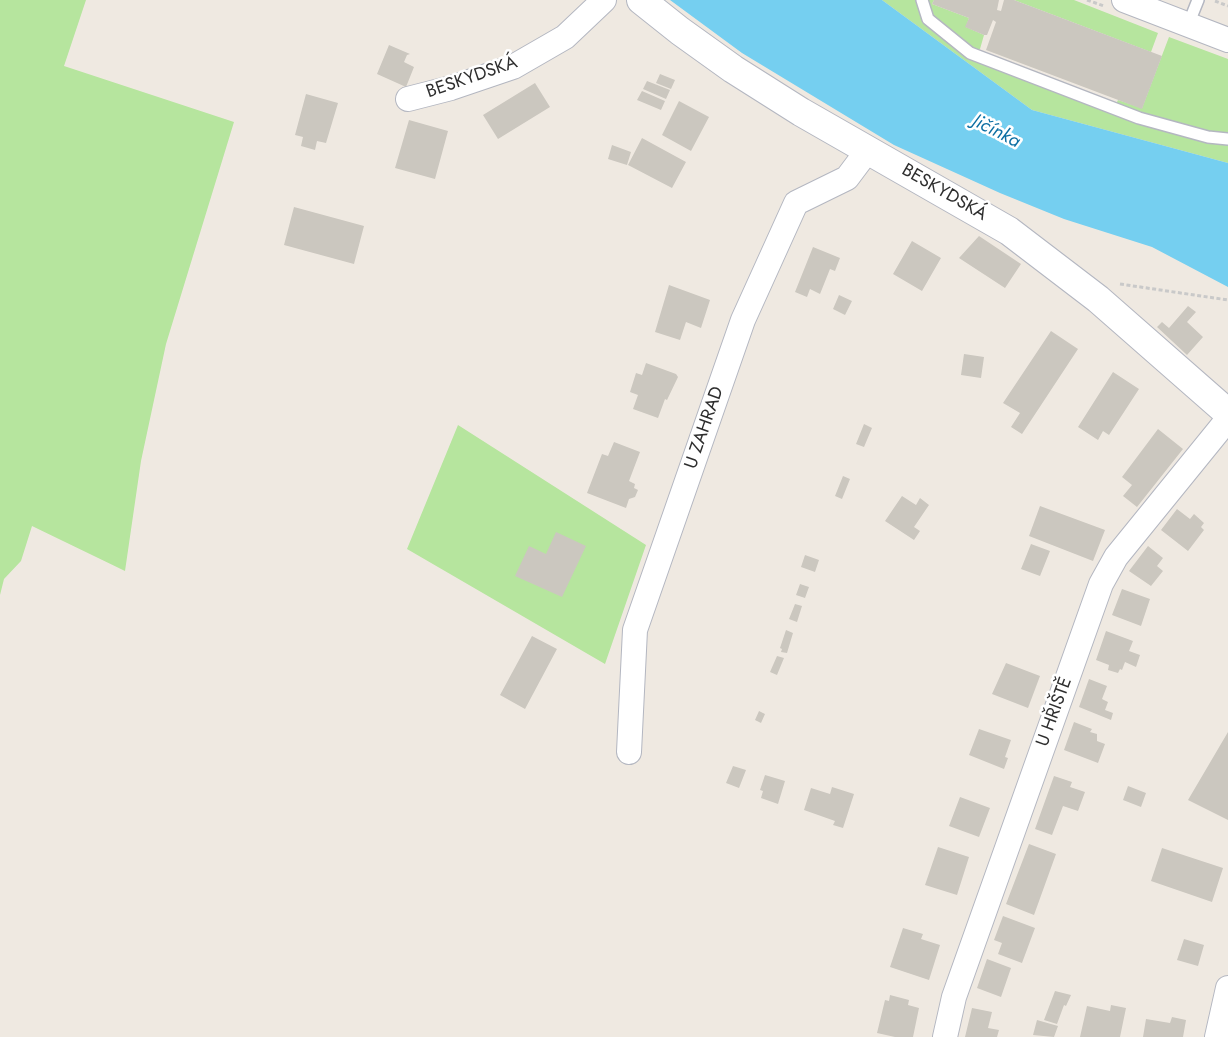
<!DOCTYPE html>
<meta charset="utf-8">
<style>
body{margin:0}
canvas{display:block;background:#efe9e1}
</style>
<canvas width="1228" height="1037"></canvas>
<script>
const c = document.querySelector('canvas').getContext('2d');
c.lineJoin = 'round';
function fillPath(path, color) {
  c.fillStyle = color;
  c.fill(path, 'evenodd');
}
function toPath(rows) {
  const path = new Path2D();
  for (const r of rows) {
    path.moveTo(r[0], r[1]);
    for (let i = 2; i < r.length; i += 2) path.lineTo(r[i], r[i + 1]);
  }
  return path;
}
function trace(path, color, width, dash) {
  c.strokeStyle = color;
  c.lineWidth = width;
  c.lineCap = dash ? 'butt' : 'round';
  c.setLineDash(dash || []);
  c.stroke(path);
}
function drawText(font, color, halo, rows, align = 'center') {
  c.font = font + ' Jost,sans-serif';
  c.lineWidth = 5;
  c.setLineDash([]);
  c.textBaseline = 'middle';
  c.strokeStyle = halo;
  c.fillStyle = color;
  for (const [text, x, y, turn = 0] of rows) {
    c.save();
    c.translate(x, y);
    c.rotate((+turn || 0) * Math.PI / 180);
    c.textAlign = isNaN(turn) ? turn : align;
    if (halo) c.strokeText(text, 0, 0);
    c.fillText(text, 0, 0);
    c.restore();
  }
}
fillPath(toPath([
 [0,0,86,0,64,66,234,122,166,344,141,461,125,571,32,526,21,561,4,579,0,595],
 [882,0,918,0,967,57,1228,144,1228,163,1032,110],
 [925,0,934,0,932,4,969,18,966,27,984,35,980,49,973,49,931,16],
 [1014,0,1074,0,1158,33,1151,52],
 [1169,37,1228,59,1228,136,1209,134,1141,114,1116,104,1118,100,1142,108],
 [458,425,646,545,605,664,407,549]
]), '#b6e59e');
fillPath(toPath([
 [670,0,882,0,1032,110,1228,163,1228,287,1152,247,1064,219,1000,193,894,145,742,53]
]), '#75cff0');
fillPath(toPath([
 [934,0,999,0,997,10,1001,11,1004,0,1014,0,1162,56,1142,109,986,50,996,22,993,20,987,35,984,35,965,27,969,18,932,4],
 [389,45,410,54,407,55,404,62,414,67,406,87,377,74],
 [660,74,675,80,671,89,656,83],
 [647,81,670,90,666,99,643,89],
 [535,83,550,107,498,139,483,115],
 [642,91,665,101,661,110,637,100],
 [306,94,338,103,326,143,317,141,315,150,301,146,303,137,295,135],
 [679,101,709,117,691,151,662,135],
 [409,120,448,131,435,179,395,168],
 [642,138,686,162,672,188,628,165],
 [612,145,631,152,627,165,608,159],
 [294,207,364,226,354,264,284,245],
 [979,236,1021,264,1005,288,959,258],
 [912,241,941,258,922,291,893,274],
 [813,247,840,258,835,271,830,269,820,294,810,289,807,297,795,292],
 [669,285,710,300,701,328,686,322,680,340,655,332],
 [839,295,852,301,845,315,833,309],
 [1188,306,1196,312,1187,322,1203,337,1187,355,1157,327,1162,322,1169,328],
 [1051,331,1078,349,1022,434,1011,427,1020,413,1003,403],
 [964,354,984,357,981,378,961,375],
 [646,363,676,374,678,377,667,400,665,399,658,418,633,409,638,395,630,392,636,373,642,375],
 [1113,372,1139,389,1109,435,1103,431,1098,440,1078,427],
 [864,424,872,428,864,447,856,444],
 [1158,429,1183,449,1137,507,1123,496,1132,485,1122,477],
 [614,442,640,452,629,481,635,484,634,488,638,490,635,497,629,499,626,508,587,493,602,454,608,456],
 [843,476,850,479,842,499,835,496],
 [902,496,916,505,920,498,929,505,914,527,920,531,914,540,885,521],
 [1040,506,1105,530,1093,561,1029,536],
 [1177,509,1190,519,1194,514,1204,523,1201,527,1204,530,1188,551,1161,530],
 [556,532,586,546,562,597,515,576,529,546,546,554],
 [1031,544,1050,551,1040,576,1021,569],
 [1148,546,1163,558,1157,566,1163,571,1151,586,1129,571],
 [805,555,819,560,815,572,801,567],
 [800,584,809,587,805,598,796,595],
 [1122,589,1150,599,1141,626,1112,615],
 [795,604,802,606,797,622,789,619],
 [786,630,793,633,787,653,781,652,782,649,780,648],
 [1106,631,1133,641,1129,651,1140,655,1136,667,1125,662,1122,670,1120,669,1118,673,1108,670,1109,665,1096,660],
 [532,636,557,649,525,709,500,695],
 [777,656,784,658,777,675,770,672],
 [1006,663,1040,676,1028,708,992,694],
 [1089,679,1107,686,1102,699,1108,702,1105,710,1113,713,1111,720,1079,707],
 [759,711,765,714,761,723,755,720],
 [1074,722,1092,729,1090,732,1097,734,1097,741,1105,744,1098,763,1064,750],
 [979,729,1011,740,1005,757,1008,758,1004,769,969,755],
 [1228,732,1228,820,1188,800],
 [733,766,746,770,739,788,726,783],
 [765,775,785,781,778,804,761,798,763,791,760,790],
 [1054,776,1072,782,1070,787,1085,792,1078,811,1063,806,1052,835,1035,829],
 [1128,786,1146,793,1141,807,1123,800],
 [832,787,854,794,843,828,833,825,835,821,804,810,811,788,830,794],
 [960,797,990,808,979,837,949,826],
 [1029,844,1056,854,1034,915,1006,904],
 [938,847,969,857,957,895,925,885],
 [1162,848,1223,868,1212,902,1151,881],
 [1003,916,1035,928,1022,963,998,954,1002,943,994,940],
 [903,928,923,934,921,939,940,945,929,980,890,967],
 [1184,939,1204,945,1198,966,1177,960],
 [987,959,1011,968,1001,997,977,988],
 [1055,991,1071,995,1066,1006,1064,1005,1057,1024,1044,1020],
 [890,995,909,1000,908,1005,919,1008,913,1037,895,1037,877,1033,885,1000,889,1001],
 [1111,1005,1126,1008,1120,1037,1080,1037,1087,1006,1110,1011],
 [972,1008,992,1012,988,1028,999,1030,997,1037,965,1037],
 [1172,1017,1186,1020,1183,1037,1143,1037,1146,1019,1170,1023],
 [1037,1020,1058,1026,1054,1037,1033,1035]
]), '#cbc7bf');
const service = toPath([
 [922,0,928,19,970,53,1139,118,1208,137,1228,139],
 [1188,25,1198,0]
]);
const minor = toPath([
 [1124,0,1228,40],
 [408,99,451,88,513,67,565,37,604,0],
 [629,752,635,630,743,320,796,203,847,178,868,150],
 [945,1037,954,997,1101,584,1116,557,1228,419],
 [1217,1037,1228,988]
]);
const tertiary = toPath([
 [641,0,680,31,733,69,801,112,1009,231,1098,299,1228,413]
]);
trace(service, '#b4b7c1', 14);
trace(minor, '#b4b7c1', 26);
trace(tertiary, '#b4b7c1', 30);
trace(toPath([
 [1087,0,1104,6],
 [1215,1,1228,6],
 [1120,284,1228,300]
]), '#c9c9c9', 3, [4, 2.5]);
trace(service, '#fff', 11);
trace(minor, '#fff', 24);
trace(tertiary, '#fff', 28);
drawText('18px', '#2e2e2e', '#fff', [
 ["BESKYDSKÁ",472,78,-19],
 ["BESKYDSKÁ",944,193,30],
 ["U ZAHRAD",705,428,-71],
 ["U HŘIŠTĚ",1055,712,-70]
]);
drawText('italic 19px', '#0d6fa3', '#fff', [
 ["Jičínka",996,132,27]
]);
</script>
